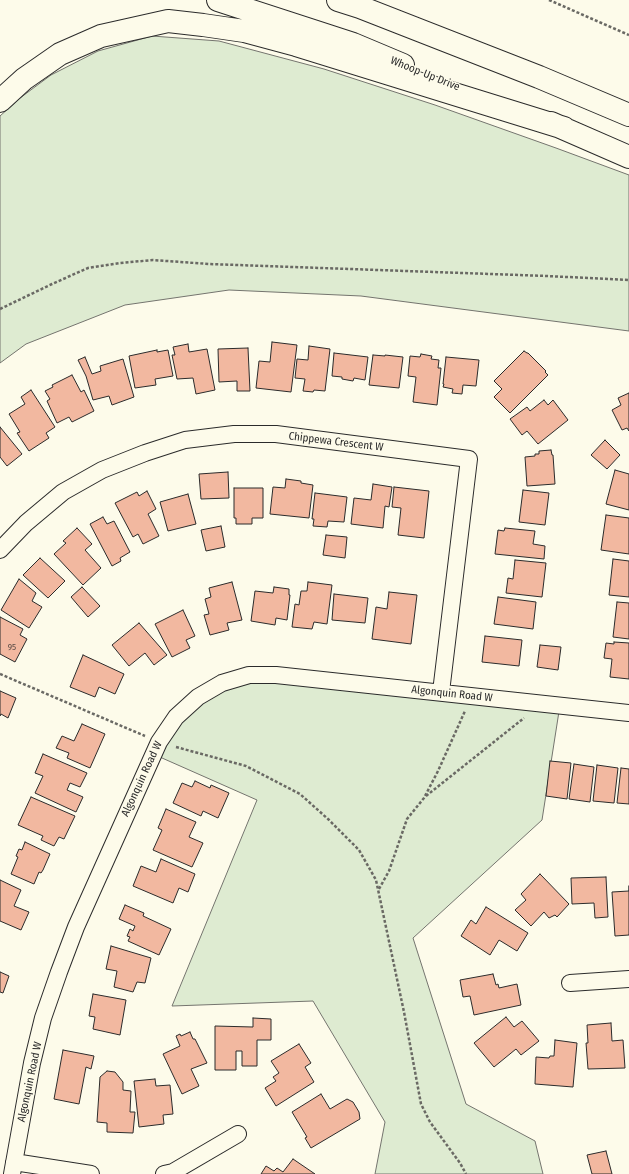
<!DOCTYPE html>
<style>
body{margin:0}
canvas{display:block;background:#fdfbea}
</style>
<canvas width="629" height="1174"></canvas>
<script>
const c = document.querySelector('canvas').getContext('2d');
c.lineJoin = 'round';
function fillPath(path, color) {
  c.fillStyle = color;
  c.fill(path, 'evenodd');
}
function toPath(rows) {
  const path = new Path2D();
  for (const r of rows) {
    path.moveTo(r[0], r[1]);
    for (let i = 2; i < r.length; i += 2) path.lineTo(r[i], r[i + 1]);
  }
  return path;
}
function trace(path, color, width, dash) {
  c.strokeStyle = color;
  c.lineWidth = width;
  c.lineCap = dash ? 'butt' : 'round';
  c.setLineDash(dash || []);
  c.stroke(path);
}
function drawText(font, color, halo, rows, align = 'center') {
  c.font = font + ' "Fira Sans Condensed",sans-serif';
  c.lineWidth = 3;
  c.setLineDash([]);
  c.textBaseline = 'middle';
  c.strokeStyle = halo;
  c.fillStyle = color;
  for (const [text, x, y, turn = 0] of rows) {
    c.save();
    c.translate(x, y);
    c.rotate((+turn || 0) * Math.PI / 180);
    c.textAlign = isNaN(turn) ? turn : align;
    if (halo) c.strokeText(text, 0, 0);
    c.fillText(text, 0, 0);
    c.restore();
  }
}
const green = toPath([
 [152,36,219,41,324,69,435,105,556,148,629,175,629,331,361,296,229,290,125,305,26,344,0,363,0,116,20,98,51,75,98,51,152,36],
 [249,675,560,705,542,820,413,938,466,1104,535,1141,543,1174,375,1174,385,1122,313,1001,172,1006,257,800,153,754,176,717,249,675]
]);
fillPath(green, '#deebd1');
trace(green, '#74746e', 1);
const building = toPath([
 [272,342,297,345,291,392,256,388,259,361,270,362,272,342],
 [188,344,189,352,207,349,215,390,196,394,193,378,177,379,172,355,175,355,173,347,188,344],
 [309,346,330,349,325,391,314,390,313,392,303,391,305,379,295,378,297,359,308,360,309,346],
 [248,348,250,391,237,391,237,381,219,382,218,349,248,348],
 [157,350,157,352,168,350,173,376,155,379,156,385,135,388,129,356,157,350],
 [524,351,527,353,528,353,546,371,545,372,548,375,510,413,494,397,502,389,494,381,524,351],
 [334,353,368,357,365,380,354,378,353,381,342,379,342,377,332,376,334,353],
 [421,354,432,356,431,359,439,360,438,368,441,368,437,405,413,402,416,377,408,376,410,356,420,357,421,354],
 [373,355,385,356,385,355,403,357,399,388,369,385,373,355],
 [85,357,92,374,101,371,100,366,123,359,134,397,112,405,109,396,93,400,86,376,78,360,85,357],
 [446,357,479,360,476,386,463,385,462,394,452,393,453,389,443,387,444,384,443,384,446,357],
 [72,375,81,392,84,390,94,411,72,422,69,417,57,423,47,401,50,399,45,391,53,387,52,385,72,375],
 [31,390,55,427,46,433,49,438,29,451,17,433,20,432,9,414,25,404,21,397,31,390],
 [629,393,629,431,627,428,622,430,612,410,621,405,618,398,629,393],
 [544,400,548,405,553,400,568,420,538,444,527,431,522,435,510,419,527,407,530,411,544,400],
 [0,427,22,454,7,466,0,457,0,427],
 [605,440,620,455,607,469,591,455,605,440],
 [551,450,552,455,553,455,555,484,527,486,525,457,535,456,535,454,539,454,539,451,551,450],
 [615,470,629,474,629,510,606,504,615,470],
 [228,472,229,498,201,499,199,474,228,472],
 [286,479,301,481,301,483,313,485,309,518,270,514,273,487,285,488,286,479],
 [373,484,392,487,389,507,385,506,383,528,351,524,354,498,371,500,373,484],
 [394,487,429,491,424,538,398,535,401,508,392,507,394,487],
 [234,488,263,488,263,518,252,518,252,524,236,524,236,518,234,518,234,488],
 [523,490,549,493,545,525,519,522,523,490],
 [147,491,156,509,148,514,159,536,143,544,138,534,133,537,115,503,137,492,139,496,147,491],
 [315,493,347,497,344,522,328,521,327,527,313,526,314,519,312,519,315,493],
 [188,494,196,524,168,531,160,502,188,494],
 [606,515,629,518,629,554,601,550,606,515],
 [103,517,107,524,114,521,130,552,120,558,121,561,112,566,90,524,103,517],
 [221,526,225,547,206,551,201,530,221,526],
 [77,528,92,544,85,550,101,568,83,585,54,554,66,543,63,541,77,528],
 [505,528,535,531,533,544,545,546,544,559,495,554,498,530,504,531,505,528],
 [326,535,347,537,345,558,323,555,326,535],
 [40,558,65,581,48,598,23,575,40,558],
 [613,559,629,561,629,597,609,595,613,559],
 [515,560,546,563,542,597,506,593,508,578,513,579,515,560],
 [19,579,36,593,32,601,42,607,29,628,1,610,19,579],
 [232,582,242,620,227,623,229,630,210,635,204,615,209,614,205,599,211,597,209,588,232,582],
 [308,582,332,585,327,624,314,622,312,629,292,627,295,604,299,605,301,591,307,591,308,582],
 [82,587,100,606,88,617,71,597,82,587],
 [274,587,289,589,289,595,290,595,287,620,276,618,275,625,251,621,255,591,273,593,274,587],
 [389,592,417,595,411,644,372,639,376,607,387,609,389,592],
 [334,594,368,598,365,623,332,620,334,594],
 [498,597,536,602,533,629,494,624,498,597],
 [617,602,629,603,629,639,613,637,617,602],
 [183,610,195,636,186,640,190,648,172,657,155,624,183,610],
 [0,617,23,629,20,635,27,639,15,662,0,654,0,617],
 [139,623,167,655,154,665,145,653,129,666,112,645,139,623],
 [485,636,522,640,519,666,482,662,485,636],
 [614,642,629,643,629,679,610,677,612,659,604,658,606,643,614,644,614,642],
 [540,645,561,647,558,670,537,667,540,645],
 [83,655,124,674,115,694,99,687,95,697,70,687,83,655],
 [0,691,16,698,8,718,1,714,0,716,0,691],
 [82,724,105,734,90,768,67,758,69,753,56,748,62,736,74,741,82,724],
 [43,754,87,773,80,787,70,783,67,790,83,797,76,812,35,793,43,776,35,773,43,754],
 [550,761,571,763,567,799,546,796,550,761],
 [574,764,594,767,590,802,569,799,574,764],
 [597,765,618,768,614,803,593,801,597,765],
 [621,768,629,769,629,804,617,803,621,768],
 [195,781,210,788,211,785,229,793,218,818,203,811,201,816,173,803,182,783,192,787,195,781],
 [31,797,75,816,64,839,59,837,54,846,41,840,43,836,18,825,31,797],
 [166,809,196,822,189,837,203,843,192,867,153,850,162,830,158,828,166,809],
 [25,842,50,854,43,870,41,873,39,872,34,884,11,874,18,857,16,856,19,849,22,850,25,842],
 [161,859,195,874,188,892,179,888,173,903,133,886,141,866,156,872,161,859],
 [540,874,569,904,557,917,555,915,549,918,544,912,531,926,515,910,526,900,521,894,540,874],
 [606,877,608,917,595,918,594,903,572,904,571,878,606,877],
 [0,880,21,890,14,906,29,912,21,930,0,921,0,880],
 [629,886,629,935,615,936,612,892,629,891,629,886],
 [125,905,144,913,143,916,171,929,159,955,128,941,130,937,127,936,130,929,133,931,135,926,119,919,125,905],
 [486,907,528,933,517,951,499,940,490,955,461,936,471,920,476,924,486,907],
 [111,946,151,958,145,983,137,982,133,992,114,987,117,971,106,969,111,946],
 [0,972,9,976,3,993,0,992,0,972],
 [493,974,496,985,498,984,499,988,517,984,521,1005,474,1015,470,996,463,997,460,980,493,974],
 [93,994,126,1000,120,1035,93,1029,95,1017,89,1016,93,994],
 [506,1017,514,1027,522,1021,539,1041,521,1055,516,1049,494,1067,474,1043,506,1017],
 [253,1018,271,1019,271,1040,257,1040,257,1066,242,1066,242,1051,236,1051,236,1070,215,1070,215,1026,253,1027,253,1018],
 [611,1023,612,1041,623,1040,625,1068,588,1069,586,1043,588,1043,587,1025,611,1023],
 [190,1032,193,1039,195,1039,207,1063,191,1069,199,1086,182,1094,163,1054,180,1046,176,1036,180,1034,181,1036,190,1032],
 [555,1040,577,1043,573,1087,535,1084,536,1057,549,1058,550,1056,554,1056,555,1040],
 [299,1044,311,1063,305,1067,314,1082,276,1106,265,1088,276,1081,273,1077,279,1073,271,1061,299,1044],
 [63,1050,94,1056,91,1069,86,1067,79,1104,54,1099,63,1050],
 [107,1071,115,1072,123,1082,123,1090,131,1091,130,1112,135,1112,133,1133,107,1132,107,1123,97,1122,100,1077,107,1071],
 [155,1079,156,1086,170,1085,173,1114,163,1115,164,1124,139,1127,134,1081,155,1079],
 [321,1094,330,1109,347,1099,353,1102,359,1112,360,1119,311,1148,305,1138,307,1137,292,1112,321,1094],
 [606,1151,612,1174,592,1174,587,1155,606,1151],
 [293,1159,315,1174,261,1174,266,1166,274,1171,277,1168,283,1172,293,1159]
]);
fillPath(building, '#f2b8a0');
trace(building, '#2b2b2b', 1);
const minor = toPath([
 [0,550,26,523,63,492,102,470,145,453,185,440,234,434,276,434,469,459,441,692],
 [570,983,629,979],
 [14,1162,91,1174],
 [12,1174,32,1063,43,1018,59,972,76,927,159,742,176,717,198,697,222,683,249,675,276,675,629,713],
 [164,1174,173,1172,238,1134]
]);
const motorway = toPath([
 [218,0,353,44,403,65],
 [338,0,360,7,539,77,629,115],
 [0,101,24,79,60,54,101,36,168,21,203,25,244,31,296,45,564,128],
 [551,123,629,157]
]);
trace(minor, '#2b2b2b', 18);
trace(motorway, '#2b2b2b', 24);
trace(toPath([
 [549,0,629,35],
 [0,309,52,284,88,268,120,263,153,260,209,264,547,276,629,280],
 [0,674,145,736],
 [176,747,246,766,300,794,328,819,359,850,376,880,404,1012,421,1104,430,1122,460,1163,466,1174],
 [426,796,524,718],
 [379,889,389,871,407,819,424,798,438,771,465,711]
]), '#6a6964', 2.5, [3, 2]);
trace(minor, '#fdfbea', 16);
trace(motorway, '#fdfbea', 22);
drawText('9px', '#5d4e48', null, [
 ["95",12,647]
]);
drawText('11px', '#2b2b2b', '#fdfbea', [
 ["Whoop-Up Drive",425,74,22],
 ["Chippewa Crescent W",336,442,7],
 ["Algonquin Road W",452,694,6],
 ["Algonquin Road W",142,779,-65],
 ["Algonquin Road W",30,1082,-78]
]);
</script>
